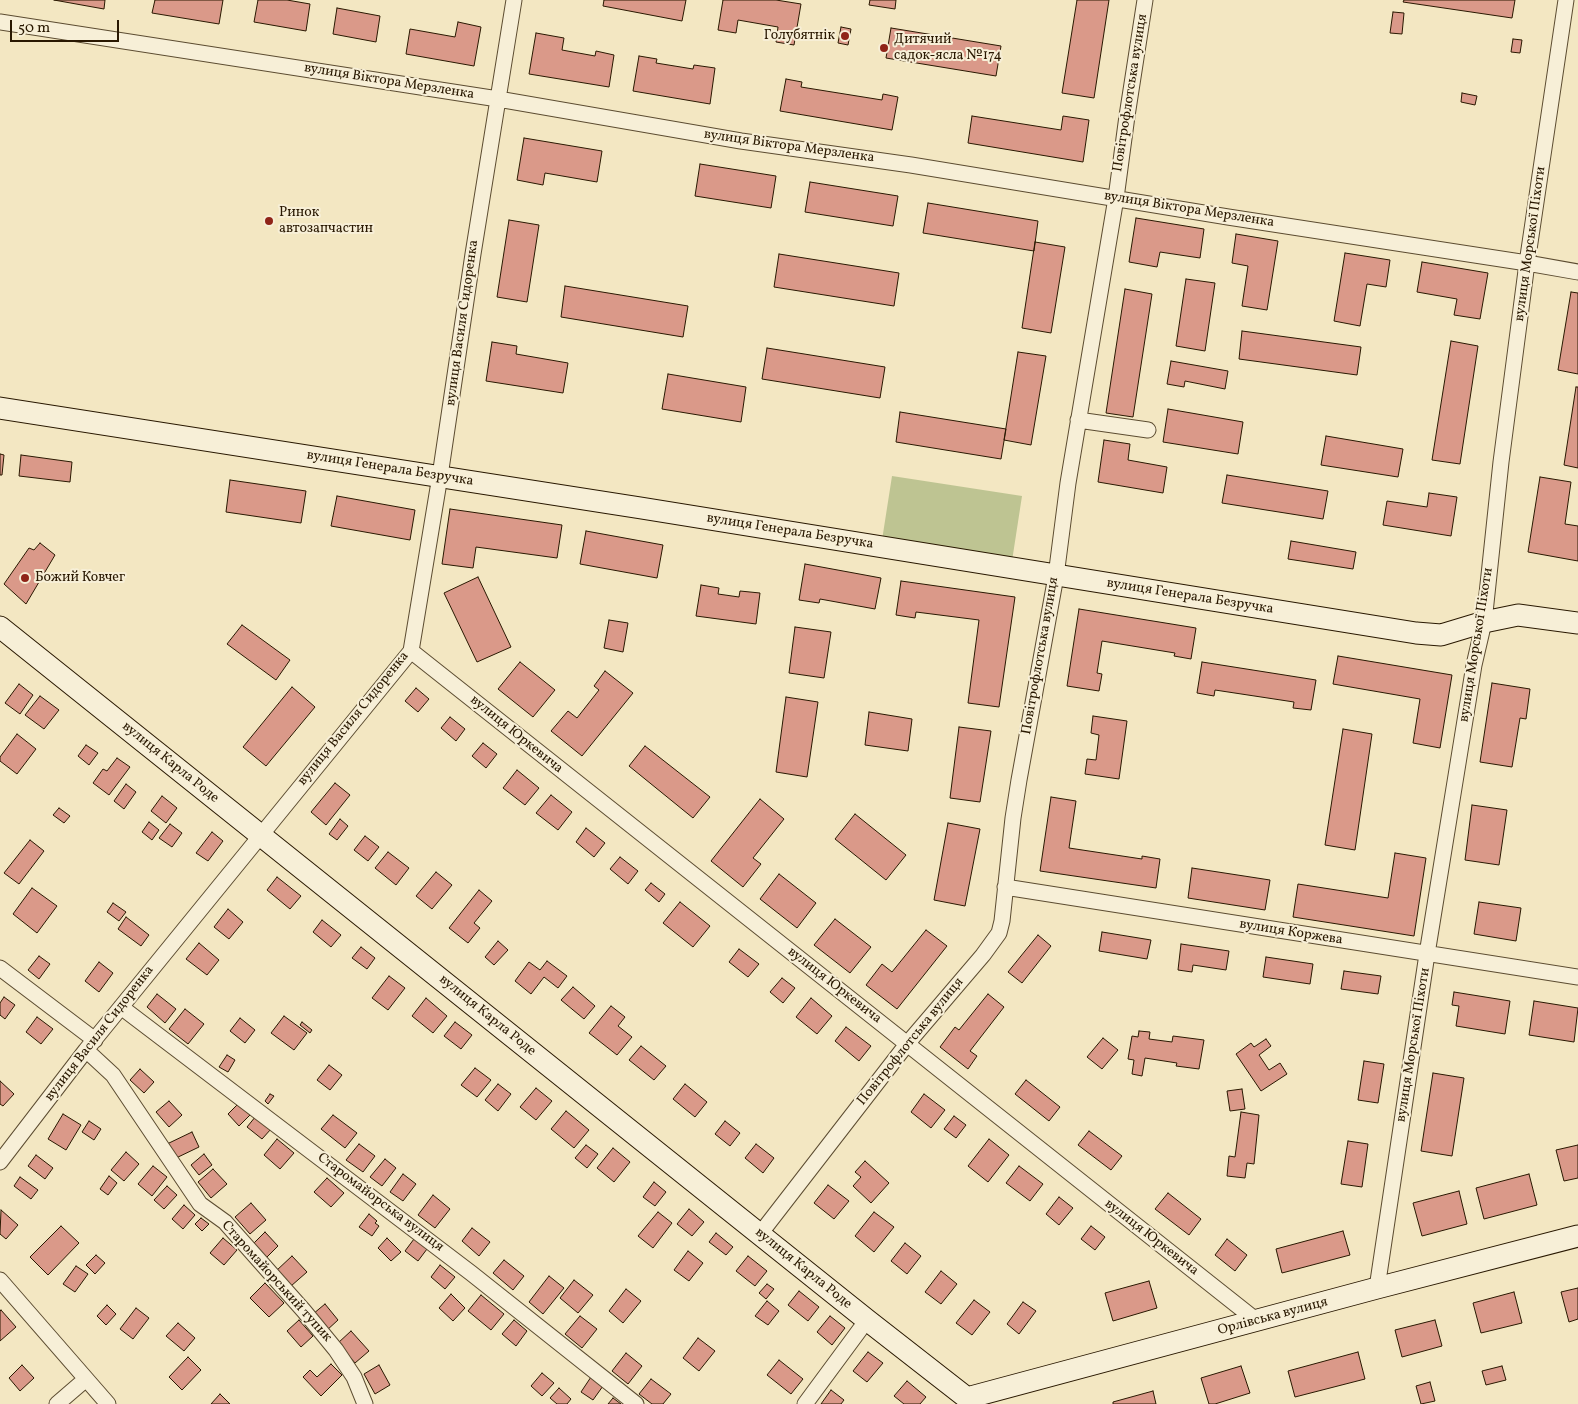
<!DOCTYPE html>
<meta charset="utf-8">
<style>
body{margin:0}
#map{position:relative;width:1578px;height:1404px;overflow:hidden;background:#f3e7c2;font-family:Vollkorn,serif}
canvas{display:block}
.scale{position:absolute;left:10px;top:20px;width:109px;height:22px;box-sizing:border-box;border:2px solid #291801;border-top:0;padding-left:6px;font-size:15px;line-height:18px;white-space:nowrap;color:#291801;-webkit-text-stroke:4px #f7efd7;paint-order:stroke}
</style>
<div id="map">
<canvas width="1578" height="1404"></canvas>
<div class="scale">50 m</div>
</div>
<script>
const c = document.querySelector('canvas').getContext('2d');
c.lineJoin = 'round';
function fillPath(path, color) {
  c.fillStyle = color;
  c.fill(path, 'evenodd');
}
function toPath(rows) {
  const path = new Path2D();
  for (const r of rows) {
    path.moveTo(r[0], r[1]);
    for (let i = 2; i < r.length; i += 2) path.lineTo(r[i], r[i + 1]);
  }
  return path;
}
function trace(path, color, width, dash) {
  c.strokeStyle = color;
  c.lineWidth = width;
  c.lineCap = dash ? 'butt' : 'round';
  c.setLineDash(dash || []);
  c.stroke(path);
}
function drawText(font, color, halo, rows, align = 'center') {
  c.font = font + ' Vollkorn,serif';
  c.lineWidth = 4;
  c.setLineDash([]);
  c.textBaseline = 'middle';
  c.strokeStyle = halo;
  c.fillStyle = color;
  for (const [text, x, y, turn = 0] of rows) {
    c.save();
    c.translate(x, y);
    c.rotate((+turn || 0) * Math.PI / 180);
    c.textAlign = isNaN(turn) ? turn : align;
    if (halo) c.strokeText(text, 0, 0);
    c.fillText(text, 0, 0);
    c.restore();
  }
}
fillPath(toPath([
 [892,476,1022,496,1012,561,882,540]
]), '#bec492');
const building = toPath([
 [54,0,105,0,104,9,54,0],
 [155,0,223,0,219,24,152,13,155,0],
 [258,0,287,0,310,4,306,31,254,22,258,0],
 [604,0,686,0,682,21,603,6,604,0],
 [723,0,776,0,801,4,794,45,776,42,778,27,738,20,736,33,718,30,723,0],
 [870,0,896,0,895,9,869,5,870,0],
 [1077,0,1109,0,1094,98,1062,93,1077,0],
 [1404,0,1515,0,1512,18,1403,2,1404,0],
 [337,8,380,16,376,42,333,34,337,8],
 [1393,12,1404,13,1402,34,1390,33,1393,12],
 [458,22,481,27,474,66,406,54,410,29,455,37,458,22],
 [841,27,851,29,848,45,838,43,841,27],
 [891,28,1001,46,996,76,886,58,891,28],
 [536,33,564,38,562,50,595,56,596,51,614,55,609,87,529,74,536,33],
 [1513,39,1522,40,1520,53,1511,52,1513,39],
 [639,56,657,59,656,63,693,69,694,65,715,68,710,104,633,91,639,56],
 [786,79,802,82,801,87,882,100,883,94,898,97,892,130,780,111,786,79],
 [1462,93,1477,96,1475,105,1461,102,1462,93],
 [972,116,1061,130,1063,116,1089,120,1083,162,968,143,972,116],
 [524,138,602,151,597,182,545,173,543,185,517,180,524,138],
 [700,164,776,176,771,208,695,196,700,164],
 [810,182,898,196,893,226,805,212,810,182],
 [928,203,1038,221,1034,251,923,233,928,203],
 [1136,218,1204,229,1200,258,1160,252,1157,267,1129,262,1136,218],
 [509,220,539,225,527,302,497,297,509,220],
 [1236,234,1278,241,1267,310,1242,306,1248,266,1232,263,1236,234],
 [1035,242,1065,247,1051,333,1022,328,1035,242],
 [1345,253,1390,260,1386,287,1367,284,1360,326,1334,321,1345,253],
 [779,254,899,273,894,306,774,287,779,254],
 [1422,262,1488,273,1480,319,1454,315,1457,299,1417,292,1422,262],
 [1186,279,1215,283,1205,351,1176,346,1186,279],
 [565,286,688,306,683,337,561,317,565,286],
 [1125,289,1152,294,1133,417,1106,413,1125,289],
 [1571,292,1578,293,1578,374,1558,370,1571,292],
 [1242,331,1361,347,1357,375,1239,359,1242,331],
 [1451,341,1478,346,1460,464,1432,460,1451,341],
 [492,342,517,346,516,354,568,363,563,393,486,381,492,342],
 [767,348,885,367,880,398,762,379,767,348],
 [1018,352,1046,356,1031,445,1004,440,1018,352],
 [1171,361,1228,371,1225,389,1185,381,1184,387,1167,384,1171,361],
 [668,374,746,387,741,422,662,409,668,374],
 [1576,387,1578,387,1578,468,1564,465,1576,387],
 [1168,409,1243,422,1238,454,1163,442,1168,409],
 [900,412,1006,429,1001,459,896,442,900,412],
 [1326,436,1403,449,1398,477,1321,465,1326,436],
 [1104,440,1130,444,1128,460,1167,467,1163,493,1098,482,1104,440],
 [0,454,4,455,2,475,0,475,0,454],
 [21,455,72,462,70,482,19,476,21,455],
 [1227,475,1328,491,1323,519,1222,503,1227,475],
 [1540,477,1571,482,1565,524,1578,526,1578,561,1528,552,1540,477],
 [230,480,306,491,301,523,226,512,230,480],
 [1429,493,1457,497,1451,536,1383,525,1387,501,1427,507,1429,493],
 [337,496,415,510,410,540,331,526,337,496],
 [450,509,562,525,557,558,476,547,473,568,442,564,450,509],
 [586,531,663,545,657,578,580,564,586,531],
 [1291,541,1356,552,1353,569,1288,559,1291,541],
 [40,543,55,555,26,604,4,584,29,548,34,550,40,543],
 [805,564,881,578,875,609,820,599,819,603,799,600,805,564],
 [478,577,511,647,477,662,444,593,478,577],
 [901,581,1015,597,999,707,968,703,979,620,916,612,915,618,896,615,901,581],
 [701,585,719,588,718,594,739,597,740,591,760,593,756,624,696,616,701,585],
 [1079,609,1196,628,1191,659,1174,656,1175,653,1102,641,1097,673,1102,674,1099,691,1067,686,1079,609],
 [609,620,628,623,623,652,604,648,609,620],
 [242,625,290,660,276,680,227,644,242,625],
 [795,627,831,632,824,678,789,673,795,627],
 [1338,656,1452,675,1440,748,1413,743,1420,699,1333,684,1338,656],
 [520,662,555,690,533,717,498,689,520,662],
 [1202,662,1316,680,1311,710,1293,708,1294,702,1215,690,1214,696,1197,693,1202,662],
 [605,671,633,693,582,756,551,731,568,711,577,718,599,690,594,686,605,671],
 [1492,683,1530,689,1526,719,1520,718,1512,767,1480,762,1492,683],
 [19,684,33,695,20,714,5,703,19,684],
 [292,687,315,707,266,766,243,747,292,687],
 [416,688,429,699,418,712,405,701,416,688],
 [40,696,59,710,44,729,25,715,40,696],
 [786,697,818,702,807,777,776,772,786,697],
 [869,712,912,719,908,751,865,745,869,712],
 [1093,716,1127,721,1119,779,1085,774,1087,759,1096,760,1099,735,1091,733,1093,716],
 [450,717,465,729,456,741,441,728,450,717],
 [959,727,991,731,980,802,950,798,959,727],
 [1343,729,1372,734,1355,850,1325,845,1343,729],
 [17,734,36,749,17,774,0,761,0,757,17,734],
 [483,743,497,754,486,768,472,756,483,743],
 [86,745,98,753,89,765,78,756,86,745],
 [645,746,710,797,693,818,629,766,645,746],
 [117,758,130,767,109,795,93,783,103,769,107,771,117,758],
 [517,770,539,788,525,805,503,788,517,770],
 [335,783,350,795,326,825,311,812,335,783],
 [126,784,136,792,124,809,114,801,126,784],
 [551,795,572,812,558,830,536,813,551,795],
 [162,796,177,808,166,823,151,811,162,796],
 [1051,797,1076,801,1069,848,1142,859,1142,856,1160,859,1156,888,1040,871,1051,797],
 [760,799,784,819,753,858,761,864,743,887,711,861,760,799],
 [1472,805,1507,810,1499,865,1465,860,1472,805],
 [59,808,70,816,64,823,53,815,59,808],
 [855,814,906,855,886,880,835,839,855,814],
 [340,819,348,826,337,840,329,834,340,819],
 [149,822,159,830,152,840,142,832,149,822],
 [948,823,980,829,965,906,934,900,948,823],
 [170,824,182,833,172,847,159,838,170,824],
 [586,828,605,843,594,857,576,842,586,828],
 [212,832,223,841,208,861,196,853,212,832],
 [365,836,379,847,368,861,354,850,365,836],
 [30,840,44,851,19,884,4,873,30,840],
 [388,852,409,868,396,885,375,868,388,852],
 [1395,853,1426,858,1414,936,1293,917,1298,884,1388,898,1395,853],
 [620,857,638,871,628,884,610,869,620,857],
 [1192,868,1270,880,1265,910,1188,898,1192,868],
 [436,872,452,885,432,909,416,896,436,872],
 [779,874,816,903,797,928,760,899,779,874],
 [277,877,301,896,290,909,267,890,277,877],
 [651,883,665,894,659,902,645,890,651,883],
 [32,888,57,906,37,933,13,914,32,888],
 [479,890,492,901,474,923,480,928,468,943,449,928,479,890],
 [680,902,710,926,693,947,663,923,680,902],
 [1479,902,1521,908,1516,941,1474,934,1479,902],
 [113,903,126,912,119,921,107,912,113,903],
 [228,909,243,922,229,939,214,927,228,909],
 [126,917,149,935,141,946,118,929,126,917],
 [835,919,871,947,850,973,814,945,835,919],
 [322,920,341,935,331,947,313,932,322,920],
 [926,930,947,946,897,1009,866,985,882,964,892,972,926,930],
 [1102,932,1151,940,1147,959,1099,951,1102,932],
 [1038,935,1051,946,1022,983,1008,972,1038,935],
 [498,941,508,950,494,965,485,957,498,941],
 [199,943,219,960,207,975,186,959,199,943],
 [1181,944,1229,951,1226,970,1193,965,1192,972,1178,970,1181,944],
 [361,947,375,958,367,969,352,958,361,947],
 [739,949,759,964,748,977,729,962,739,949],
 [39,956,50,964,39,979,28,970,39,956],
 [1266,957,1313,964,1310,984,1263,977,1266,957],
 [547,961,567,976,558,988,544,977,531,994,515,981,529,962,540,970,547,961],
 [99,962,113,973,99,992,85,981,99,962],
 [1344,971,1381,976,1378,994,1341,989,1344,971],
 [389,976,405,988,388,1010,372,998,389,976],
 [782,978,795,988,783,1003,770,992,782,978],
 [573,987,595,1006,584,1019,561,1000,573,987],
 [1454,992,1510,1001,1505,1034,1456,1026,1459,1006,1452,1005,1454,992],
 [157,994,176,1009,165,1023,147,1007,157,994],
 [988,994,1004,1007,970,1051,977,1056,968,1069,940,1047,955,1027,959,1030,988,994],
 [4,997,15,1005,5,1019,0,1015,0,1003,4,997],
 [426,998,447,1016,433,1033,412,1016,426,998],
 [811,998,832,1016,817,1034,796,1017,811,998],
 [1534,1001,1578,1008,1574,1042,1529,1035,1534,1001],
 [611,1006,625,1017,618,1026,632,1037,617,1055,589,1033,611,1006],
 [185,1009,204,1024,188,1044,169,1029,185,1009],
 [284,1016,307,1033,294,1050,271,1033,284,1016],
 [37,1017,53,1029,41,1044,26,1032,37,1017],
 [240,1018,255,1030,245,1043,230,1031,240,1018],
 [302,1022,312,1030,310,1033,300,1025,302,1022],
 [455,1022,472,1035,461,1049,444,1036,455,1022],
 [846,1027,871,1046,859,1061,835,1041,846,1027],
 [1139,1031,1150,1032,1149,1039,1172,1042,1173,1036,1204,1040,1199,1069,1176,1066,1177,1063,1145,1058,1142,1076,1132,1074,1134,1060,1128,1059,1132,1036,1138,1037,1139,1031],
 [1103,1038,1118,1050,1102,1069,1087,1057,1103,1038],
 [1266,1039,1271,1046,1259,1055,1269,1070,1280,1063,1287,1074,1261,1091,1236,1054,1251,1043,1254,1047,1266,1039],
 [641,1046,666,1066,654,1080,629,1060,641,1046],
 [227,1055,235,1060,228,1072,219,1067,227,1055],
 [1364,1061,1384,1064,1378,1103,1358,1100,1364,1061],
 [329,1065,342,1075,330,1090,317,1080,329,1065],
 [475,1068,491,1080,477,1097,461,1085,475,1068],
 [140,1069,154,1082,144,1093,130,1080,140,1069],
 [1433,1073,1464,1078,1452,1156,1421,1151,1433,1073],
 [1026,1080,1060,1107,1049,1121,1015,1094,1026,1080],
 [0,1081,14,1094,3,1106,0,1104,0,1081],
 [498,1084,511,1094,498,1111,485,1100,498,1084],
 [685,1084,707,1102,695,1117,673,1099,685,1084],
 [536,1088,552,1101,536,1120,520,1107,536,1088],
 [1242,1089,1245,1109,1230,1111,1227,1091,1242,1089],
 [270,1094,274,1096,268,1104,265,1101,270,1094],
 [924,1094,945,1110,931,1128,911,1112,924,1094],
 [169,1101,182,1115,169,1127,156,1112,169,1101],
 [238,1104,250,1115,239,1126,228,1114,238,1104],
 [566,1111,589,1130,574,1148,551,1129,566,1111],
 [1241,1112,1259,1115,1254,1164,1247,1163,1245,1178,1227,1176,1229,1156,1235,1157,1241,1112],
 [63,1114,81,1125,66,1150,48,1139,63,1114],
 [333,1115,357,1133,345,1148,321,1129,333,1115],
 [256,1116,271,1129,262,1139,247,1127,256,1116],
 [954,1116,966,1125,956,1138,944,1129,954,1116],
 [89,1121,101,1129,94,1140,82,1132,89,1121],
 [725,1121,740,1133,730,1146,715,1134,725,1121],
 [1089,1131,1122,1156,1111,1170,1078,1145,1089,1131],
 [192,1132,199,1147,174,1159,167,1144,192,1132],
 [277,1139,294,1153,280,1169,264,1155,277,1139],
 [989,1139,1009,1155,988,1182,968,1166,989,1139],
 [1348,1141,1368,1144,1362,1187,1341,1184,1348,1141],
 [359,1144,375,1156,363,1172,346,1160,359,1144],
 [756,1144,774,1158,763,1173,745,1158,756,1144],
 [586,1145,598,1154,587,1168,575,1158,586,1145],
 [1578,1145,1578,1178,1564,1181,1556,1150,1578,1145],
 [613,1148,630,1162,614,1182,597,1168,613,1148],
 [126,1152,139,1164,124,1181,111,1170,126,1152],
 [204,1154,212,1165,199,1175,191,1165,204,1154],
 [36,1155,53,1168,45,1179,28,1166,36,1155],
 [385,1159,396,1168,382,1186,370,1177,385,1159],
 [865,1161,889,1183,871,1203,853,1186,861,1177,855,1172,865,1161],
 [153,1166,167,1177,152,1196,138,1184,153,1166],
 [1019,1166,1043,1184,1030,1201,1006,1183,1019,1166],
 [213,1169,227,1184,211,1198,198,1182,213,1169],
 [403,1174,416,1184,403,1201,390,1192,403,1174],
 [1529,1174,1537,1205,1484,1219,1476,1188,1529,1174],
 [109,1176,117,1183,108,1195,100,1189,109,1176],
 [20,1177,38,1190,31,1199,14,1186,20,1177],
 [327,1178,344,1193,331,1207,314,1192,327,1178],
 [654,1182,666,1192,655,1206,643,1197,654,1182],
 [828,1185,849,1201,834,1219,814,1203,828,1185],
 [167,1186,177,1195,164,1209,154,1200,167,1186],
 [1459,1191,1467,1224,1422,1236,1413,1203,1459,1191],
 [1168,1193,1201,1219,1189,1235,1155,1209,1168,1193],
 [433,1195,450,1209,435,1228,418,1215,433,1195],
 [1059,1197,1073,1208,1059,1225,1046,1214,1059,1197],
 [251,1203,266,1220,250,1234,235,1217,251,1203],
 [184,1205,195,1215,183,1229,172,1219,184,1205],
 [689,1209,704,1222,692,1236,677,1224,689,1209],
 [1,1210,18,1225,6,1239,0,1234,1,1210],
 [658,1212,672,1223,653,1248,638,1236,658,1212],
 [874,1212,894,1227,874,1252,855,1236,874,1212],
 [369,1214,377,1221,375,1223,379,1226,372,1236,359,1227,369,1214],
 [201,1218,209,1224,202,1231,195,1224,201,1218],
 [61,1226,79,1243,48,1275,30,1257,61,1226],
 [1091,1226,1105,1237,1095,1250,1081,1239,1091,1226],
 [472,1228,490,1242,479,1256,462,1241,472,1228],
 [1343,1231,1350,1255,1282,1273,1276,1249,1343,1231],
 [265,1232,278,1246,264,1260,251,1246,265,1232],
 [716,1233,733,1247,726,1255,709,1242,716,1233],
 [223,1238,237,1250,224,1265,210,1253,223,1238],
 [387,1238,401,1252,391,1261,378,1248,387,1238],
 [414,1239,427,1249,418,1261,405,1251,414,1239],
 [1227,1239,1247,1255,1235,1271,1215,1255,1227,1239],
 [905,1243,921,1256,907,1274,891,1261,905,1243],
 [688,1251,703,1263,689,1281,674,1270,688,1251],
 [96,1255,105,1263,95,1274,86,1265,96,1255],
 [292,1256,307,1272,291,1286,276,1271,292,1256],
 [748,1256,767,1271,755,1286,736,1271,748,1256],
 [504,1260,524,1276,513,1290,493,1273,504,1260],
 [440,1265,455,1277,445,1289,431,1277,440,1265],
 [76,1266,88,1274,75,1292,63,1284,76,1266],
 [941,1271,957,1284,941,1304,925,1292,941,1271],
 [549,1276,564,1288,543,1314,529,1302,549,1276],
 [574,1280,593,1295,578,1313,560,1298,574,1280],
 [1149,1281,1157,1308,1113,1321,1105,1293,1149,1281],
 [265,1283,284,1303,269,1317,250,1298,265,1283],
 [767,1284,774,1289,766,1299,759,1293,767,1284],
 [1578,1288,1578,1319,1569,1322,1561,1292,1578,1288],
 [626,1289,641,1301,623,1323,609,1311,626,1289],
 [799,1291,819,1307,808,1321,788,1305,799,1291],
 [1514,1292,1522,1323,1481,1333,1473,1303,1514,1292],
 [451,1294,465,1308,453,1321,439,1308,451,1294],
 [481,1295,504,1314,491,1330,468,1311,481,1295],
 [974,1300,990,1312,972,1335,956,1323,974,1300],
 [767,1301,779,1311,768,1325,755,1316,767,1301],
 [1023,1302,1036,1311,1019,1334,1007,1324,1023,1302],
 [325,1304,338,1320,326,1331,313,1314,325,1304],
 [107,1305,116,1314,106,1325,97,1316,107,1305],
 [136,1308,149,1318,133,1339,120,1329,136,1308],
 [1,1310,16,1327,0,1341,0,1311,1,1310],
 [580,1316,597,1329,582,1348,565,1334,580,1316],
 [830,1316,845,1328,832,1345,817,1332,830,1316],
 [299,1320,313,1336,301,1347,287,1331,299,1320],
 [514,1320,527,1331,516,1346,502,1334,514,1320],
 [1435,1320,1442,1346,1402,1357,1395,1330,1435,1320],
 [178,1323,195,1338,184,1351,166,1336,178,1323],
 [351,1331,369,1351,355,1363,338,1343,351,1331],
 [698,1338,715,1351,699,1371,683,1358,698,1338],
 [868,1352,883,1363,867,1382,853,1371,868,1352],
 [1358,1352,1365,1379,1295,1397,1288,1371,1358,1352],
 [626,1353,642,1366,628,1384,612,1371,626,1353],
 [188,1357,201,1370,182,1390,169,1377,188,1357],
 [779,1360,803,1379,791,1394,767,1375,779,1360],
 [331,1364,342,1375,321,1396,303,1377,310,1370,317,1377,331,1364],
 [22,1365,34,1378,20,1391,9,1378,22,1365],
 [379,1365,390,1385,375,1394,364,1374,379,1365],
 [1241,1366,1250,1393,1215,1404,1209,1404,1201,1378,1241,1366],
 [1502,1366,1506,1380,1486,1385,1482,1371,1502,1366],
 [542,1373,554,1383,542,1396,531,1386,542,1373],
 [591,1377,603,1386,593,1400,581,1392,591,1377],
 [651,1379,671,1394,663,1404,652,1404,639,1394,651,1379],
 [907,1381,926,1397,920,1404,904,1404,894,1396,907,1381],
 [1430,1382,1435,1401,1421,1404,1416,1386,1430,1382],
 [559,1388,571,1399,567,1404,557,1404,550,1398,559,1388],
 [831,1390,844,1400,841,1404,821,1404,831,1390],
 [1153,1391,1156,1404,1113,1404,1113,1402,1153,1391],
 [220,1394,230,1404,211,1404,220,1394],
 [613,1398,621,1404,608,1404,613,1398]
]);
fillPath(building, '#da9989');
trace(building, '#291801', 1);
const street = toPath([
 [0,22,498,99,741,141,911,165,1228,217,1527,263,1578,272],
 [1078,420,1148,430],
 [411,651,1257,1321],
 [1005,887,1578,977],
 [0,968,95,1040],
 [121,1007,471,1273,636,1404],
 [86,1050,113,1075,200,1204,225,1222,304,1311,336,1350,354,1377,365,1404],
 [0,1162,86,1050,411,651,440,476,473,254,514,0],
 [760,1234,907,1044,983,955,999,933,1002,921,1013,818,1019,780,1056,576,1068,483,1116,198,1127,116,1145,0],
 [0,1280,108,1404],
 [1377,1288,1427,954,1474,665,1484,622,1501,462,1527,263,1566,0],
 [57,1404,86,1379],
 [805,1404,867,1320]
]);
const secondary = toPath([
 [0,408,641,508,1416,633,1441,635,1484,622,1518,615,1578,623],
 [0,627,867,1320,967,1398,1377,1288,1578,1236]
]);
trace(street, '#5c4c31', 17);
trace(secondary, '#291801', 23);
trace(street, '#f7efd7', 15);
trace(secondary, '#f7efd7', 21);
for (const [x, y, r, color] of [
 [845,36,5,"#8f2418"],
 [884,48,5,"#8f2418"],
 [269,221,5,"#8f2418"],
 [25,578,5,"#8f2418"]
]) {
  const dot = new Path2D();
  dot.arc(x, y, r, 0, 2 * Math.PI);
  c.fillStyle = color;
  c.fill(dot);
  trace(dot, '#f7efd7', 2);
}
drawText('14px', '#291801', '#f7efd7', [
 ["Голубятнік",835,36,"right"],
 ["Дитячий",894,40],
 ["садок-ясла №174",894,56],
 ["Ринок",279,213],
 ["автозапчастин",279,229],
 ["Божий Ковчег",35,578]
], 'left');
drawText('14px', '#291801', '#f7efd7', [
 ["вулиця Віктора Мерзленка",389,82,9],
 ["Повітрофлотська вулиця",1131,93,-81],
 ["вулиця Віктора Мерзленка",789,147,8],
 ["вулиця Віктора Мерзленка",1189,210,9],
 ["вулиця Морської Піхоти",1531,244,-82],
 ["вулиця Василя Сидоренка",463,323,-82],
 ["вулиця Генерала Безручка",390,469,9],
 ["вулиця Генерала Безручка",790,532,9],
 ["вулиця Генерала Безручка",1190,597,9],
 ["вулиця Морської Піхоти",1477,645,-81],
 ["Повітрофлотська вулиця",1041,656,-80],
 ["вулиця Василя Сидоренка",354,719,-51],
 ["вулиця Юркевича",516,735,39],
 ["вулиця Карла Роде",170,763,39],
 ["вулиця Коржева",1291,933,9],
 ["вулиця Юркевича",834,986,38],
 ["вулиця Карла Роде",487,1016,39],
 ["вулиця Василя Сидоренка",100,1034,-52],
 ["Повітрофлотська вулиця",911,1042,-51],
 ["вулиця Морської Піхоти",1414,1045,-81],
 ["Старомайорська вулиця",380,1203,37],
 ["вулиця Юркевича",1151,1238,38],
 ["вулиця Карла Роде",803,1269,39],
 ["Старомайорський тупик",276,1282,48],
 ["Орлівська вулиця",1273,1317,-15]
]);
</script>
